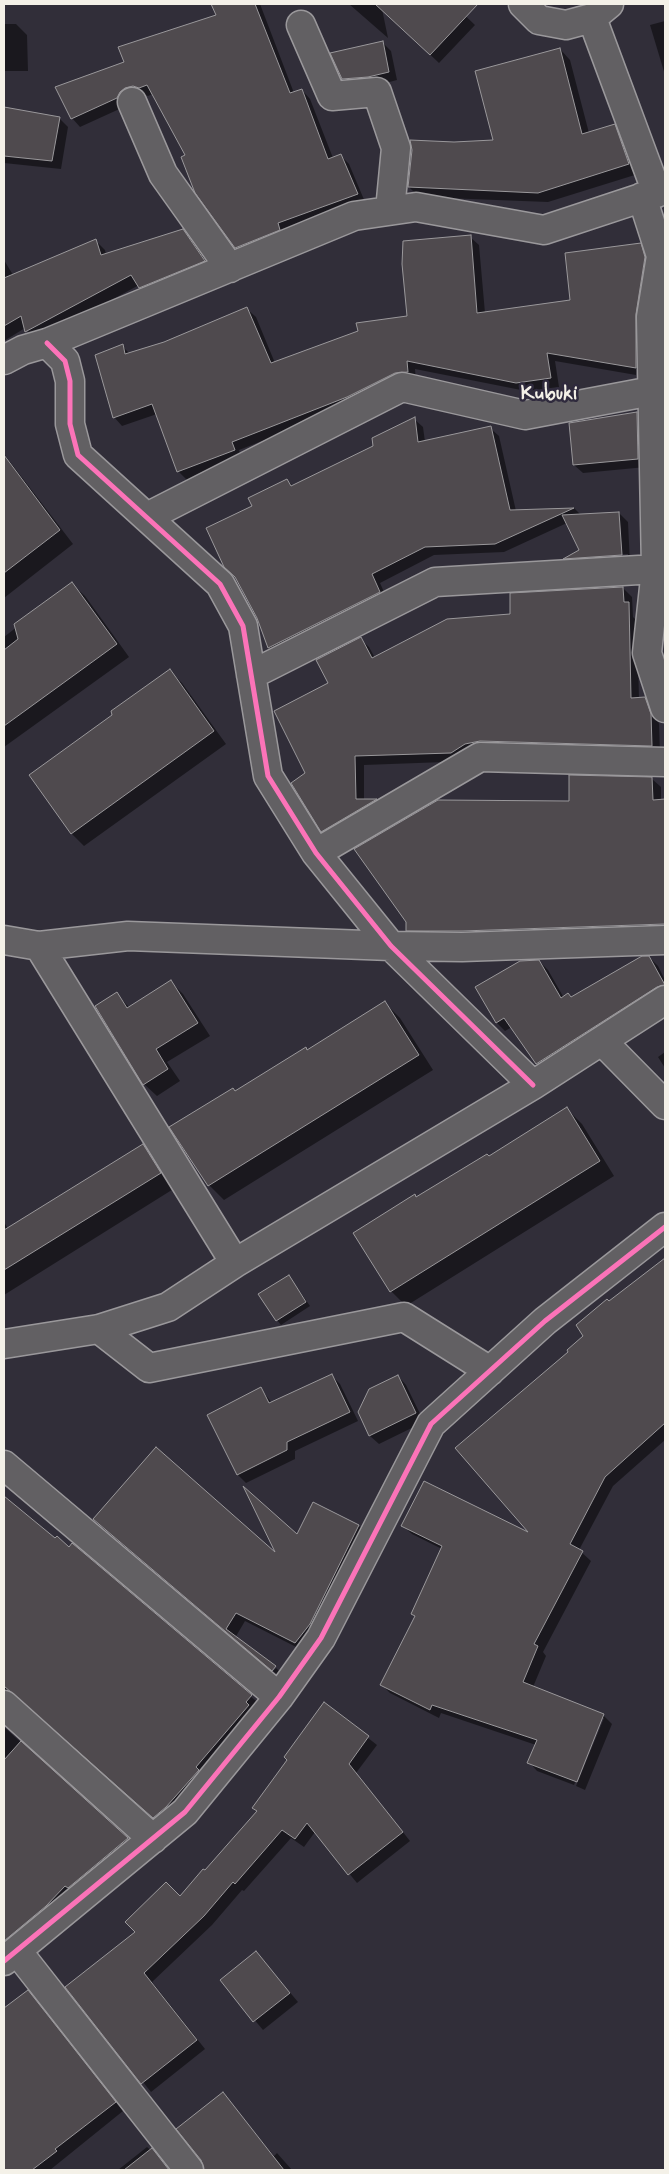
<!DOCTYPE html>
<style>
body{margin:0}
#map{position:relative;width:669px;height:2174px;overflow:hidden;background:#312e39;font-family:Mynerve,sans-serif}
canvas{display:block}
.frame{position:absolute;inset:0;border:5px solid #f4f1e8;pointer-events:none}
</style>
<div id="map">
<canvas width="669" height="2174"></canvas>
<div class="frame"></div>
</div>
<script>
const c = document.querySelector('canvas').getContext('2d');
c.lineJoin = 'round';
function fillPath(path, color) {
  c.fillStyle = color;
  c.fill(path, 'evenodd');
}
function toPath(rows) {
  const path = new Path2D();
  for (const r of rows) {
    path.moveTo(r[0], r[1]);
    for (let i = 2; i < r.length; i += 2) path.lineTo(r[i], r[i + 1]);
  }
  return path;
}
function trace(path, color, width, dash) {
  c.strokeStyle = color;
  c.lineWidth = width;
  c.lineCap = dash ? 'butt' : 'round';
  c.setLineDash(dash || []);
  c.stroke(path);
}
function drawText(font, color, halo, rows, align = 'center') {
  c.font = font + ' Mynerve,sans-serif';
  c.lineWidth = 5;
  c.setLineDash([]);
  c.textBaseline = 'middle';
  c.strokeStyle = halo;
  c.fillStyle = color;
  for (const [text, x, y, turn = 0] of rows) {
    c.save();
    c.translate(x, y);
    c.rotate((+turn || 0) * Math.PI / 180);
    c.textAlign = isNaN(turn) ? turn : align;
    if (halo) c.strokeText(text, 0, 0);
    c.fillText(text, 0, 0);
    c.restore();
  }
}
fillPath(toPath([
 [213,4,260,4,294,93,302,90,310,99,333,158,341,156,349,164,365,202,245,256,236,247,153,94,148,96,143,94,126,106,80,127,72,118,125,62,217,16],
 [349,4,453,4,475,25,439,63,382,9,388,38],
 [665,21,665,75,650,25],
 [4,24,16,24,27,35,28,71,4,71],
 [382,42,391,51,397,80,378,85,352,88,343,79],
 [560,49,570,60,589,133,614,125,624,135,638,174,548,202,419,197,409,187,413,149,454,143,494,141],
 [4,108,60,119,68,127,61,169,4,163],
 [182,230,192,240,214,270,149,297,139,285,36,341,25,328,4,341,4,260,13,275,96,241,105,250,106,255],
 [470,237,479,245,485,313,572,302,642,254,648,301,636,375,555,361,559,387,526,391,415,369,416,381,239,450,242,459,187,480,178,471,157,414,122,426,114,417,122,346,130,354,165,344,247,309,256,317,275,363,408,317],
 [637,413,646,422,646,467,583,473,574,465],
 [414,419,423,427,425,442,490,428,499,436,516,511,574,508,581,515,619,513,628,522,630,564,573,567,565,559,581,551,567,523,504,552,434,555,380,583,388,601,277,655,269,647,253,507,287,480,293,486,375,447],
 [628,554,628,556,586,559,586,556],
 [4,454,73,544,4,598],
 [72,584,85,596,129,657,4,747,4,637],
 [623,588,632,597,633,617,637,621,639,699,645,699,653,708,659,724,660,754,364,765,364,800,377,800,385,808,331,840,322,831,307,773,330,684,360,639,369,647,375,658,512,615],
 [170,671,182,683,226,744,84,846,72,834,30,775,113,715],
 [652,779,661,787,661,800,665,800,665,933,416,939,407,930,407,922,570,802],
 [649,957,658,966,665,980,665,995,546,1072,537,1063,512,1027,505,1031,497,1023,477,987,539,961,548,970,564,998,572,998],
 [171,982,183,994,210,1036,167,1062,180,1081,157,1096,144,1084,116,994,130,1008],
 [385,1003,400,1018,433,1070,224,1200,209,1185,235,1092,308,1051],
 [665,1052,665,1068,658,1057],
 [567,1109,582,1124,614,1176,406,1306,391,1291,417,1198,489,1157],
 [143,1145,158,1160,175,1188,4,1295,4,1222,8,1229],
 [665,1259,665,1351,660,1355,665,1361,665,1440,613,1486,579,1550,591,1561,543,1652,546,1656,533,1687,603,1715,612,1724,585,1790,576,1786,604,1718,601,1718,574,1785,537,1771,529,1762,536,1745,441,1713,439,1718,390,1693,382,1685,416,1617,442,1549,412,1534,403,1526,533,1536,570,1352,585,1336,609,1302],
 [289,1276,310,1306,281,1325,277,1320],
 [331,1375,340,1384,358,1421,295,1451,295,1459,246,1483,238,1475,261,1389,272,1403],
 [398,1376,406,1385,424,1422,379,1444,370,1436,359,1412],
 [4,1498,56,1540,69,1549,72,1545,262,1706,164,1828,26,1703,18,1700,4,1704],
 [94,1519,278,1557,298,1536,359,1526,367,1534,304,1651,245,1621,235,1638,271,1670],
 [276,1668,284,1676,281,1678,273,1671],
 [325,1704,377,1745,356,1773,410,1841,357,1883,315,1832,304,1847,291,1838,244,1891,242,1890,212,1925,152,1982,205,2049,151,2092,67,1987,180,1898,205,1872,258,1812],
 [4,1727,138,1849,4,1951],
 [256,1952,298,2002,263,2030,221,1980],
 [27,1991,123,2111,50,2170,4,2170,4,2010],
 [223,2094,274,2156,277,2153,292,2170,205,2170],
 [147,2147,160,2158,170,2170,118,2170]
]), '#0007');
const building = toPath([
 [211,4,255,4,290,93,302,89,328,159,341,154,358,194,278,223,280,230,235,248,195,193,181,157,185,155,147,85,139,88,133,86,125,88,120,92,117,98,71,119,55,87,124,62,118,47,216,15,211,4],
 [375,4,478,4,430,55,375,4],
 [383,41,389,72,368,77,342,79,330,53,383,41],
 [560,48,582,134,615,124,629,164,538,193,408,187,412,150,410,140,454,142,493,140,475,71,560,48],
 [4,107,60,117,52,161,4,156,4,107],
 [183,229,205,261,139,288,131,275,25,332,21,316,4,326,4,278,96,239,101,255,183,229],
 [471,235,477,313,570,300,565,253,641,243,645,257,636,314,636,368,547,353,551,378,516,383,407,361,408,372,395,373,347,397,232,442,235,450,177,472,152,404,113,418,95,355,123,344,125,354,164,342,247,307,271,363,358,331,356,323,407,316,402,264,403,241,471,235],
 [637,412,638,459,573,465,569,423,637,412],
 [415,417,418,442,491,426,510,510,574,508,495,544,425,547,372,574,380,592,268,648,257,618,235,577,224,567,206,528,252,506,248,498,287,479,291,486,373,446,372,438,415,417],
 [4,455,60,530,4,573,4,455],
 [619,512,622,555,563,559,579,550,562,515,619,512],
 [72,582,117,644,4,726,4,650,18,639,14,624,72,582],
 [623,587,624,602,629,602,631,698,645,697,651,714,652,746,480,741,465,744,451,753,355,756,356,799,377,799,321,832,291,783,305,773,274,711,328,683,316,660,361,637,372,658,447,619,510,614,510,593,623,587],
 [170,669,214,731,71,834,29,775,112,715,111,711,170,669],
 [569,775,652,777,653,800,665,799,665,924,462,931,406,931,406,922,354,849,438,800,569,801,569,775],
 [642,956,649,956,665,985,657,987,536,1064,504,1018,496,1023,475,987,520,961,539,960,561,998,568,993,571,997,642,956],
 [171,980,198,1023,156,1049,168,1069,143,1085,95,1006,117,992,127,1008,171,980],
 [385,1001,419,1055,208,1186,169,1127,233,1088,235,1091,306,1047,307,1050,385,1001],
 [567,1107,600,1161,390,1292,353,1233,415,1194,416,1197,487,1154,489,1156,567,1107],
 [143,1144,161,1173,4,1270,4,1230,143,1144],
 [665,1258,665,1423,605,1477,570,1544,583,1551,534,1644,538,1646,523,1682,604,1714,577,1782,527,1763,537,1740,432,1705,430,1710,380,1685,415,1616,411,1614,442,1546,401,1526,424,1481,528,1532,455,1448,568,1352,567,1350,583,1336,576,1325,607,1299,609,1301,665,1258],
 [289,1275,306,1302,276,1321,258,1294,289,1275],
 [332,1374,350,1412,287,1442,287,1450,237,1475,207,1415,261,1387,269,1403,332,1374],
 [398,1375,416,1413,369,1436,358,1412,369,1389,398,1375],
 [156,1447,275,1552,243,1486,297,1534,313,1502,359,1525,310,1624,295,1643,236,1613,226,1629,276,1666,272,1671,93,1519,156,1447],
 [4,1496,55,1538,57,1536,69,1547,72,1543,252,1695,246,1702,249,1705,196,1767,199,1770,166,1807,153,1818,4,1686,4,1496],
 [324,1702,369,1736,349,1764,403,1832,348,1875,307,1823,295,1839,282,1830,235,1884,233,1882,204,1916,144,1973,197,2040,141,2084,65,1987,135,1932,125,1922,166,1882,180,1896,203,1869,205,1870,257,1811,252,1808,287,1760,284,1757,324,1702],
 [21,1741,128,1838,68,1888,65,1886,46,1906,4,1941,4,1760,21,1741],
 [256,1951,290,1993,253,2022,220,1980,256,1951],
 [28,1990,116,2102,55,2149,57,2151,32,2170,4,2170,4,2008,28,1990],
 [223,2092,284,2170,204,2170,201,2160,176,2129,223,2092],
 [152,2148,169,2170,124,2170,152,2148]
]);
fillPath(building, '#4f4a4e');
trace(building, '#9a989b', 1);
const street = toPath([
 [523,4,539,20,566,25,592,18,609,4],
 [592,18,657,193],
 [301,25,332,96,377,92,396,148,390,210],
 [132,102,163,174,230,268],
 [642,197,661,256,651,317,656,569,647,653,665,708],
 [47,343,65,361,70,381,70,424,78,455,220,584,243,626,268,776,316,853,391,946,533,1085],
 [4,360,23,350,47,343,354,216,416,207,544,230,665,190],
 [147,517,402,387,525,415,652,391],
 [251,675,435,582,656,569],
 [316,853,480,757,665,762],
 [4,940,39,946,128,936,391,946,462,947,665,940],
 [39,946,235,1263],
 [602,1041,665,1105],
 [99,1329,149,1368,404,1317,490,1371],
 [4,1344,99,1329,168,1307,235,1263,533,1085,665,1000],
 [4,1465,279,1697],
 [4,1705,153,1839],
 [17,1951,189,2170],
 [4,1961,185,1812,279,1697,321,1638,431,1424,545,1321,665,1227]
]);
trace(street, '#9a989b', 31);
trace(street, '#626063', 28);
trace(toPath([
 [47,343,65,361,70,381,70,424,78,455,220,584,243,626,268,776,316,853,391,946,533,1085],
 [4,1961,185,1812,279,1697,321,1638,431,1424,545,1321,665,1227]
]), '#fb73b8', 5);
drawText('bold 20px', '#f4f1e8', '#2f2a3d', [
 ["Kubuki",549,395]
]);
</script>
